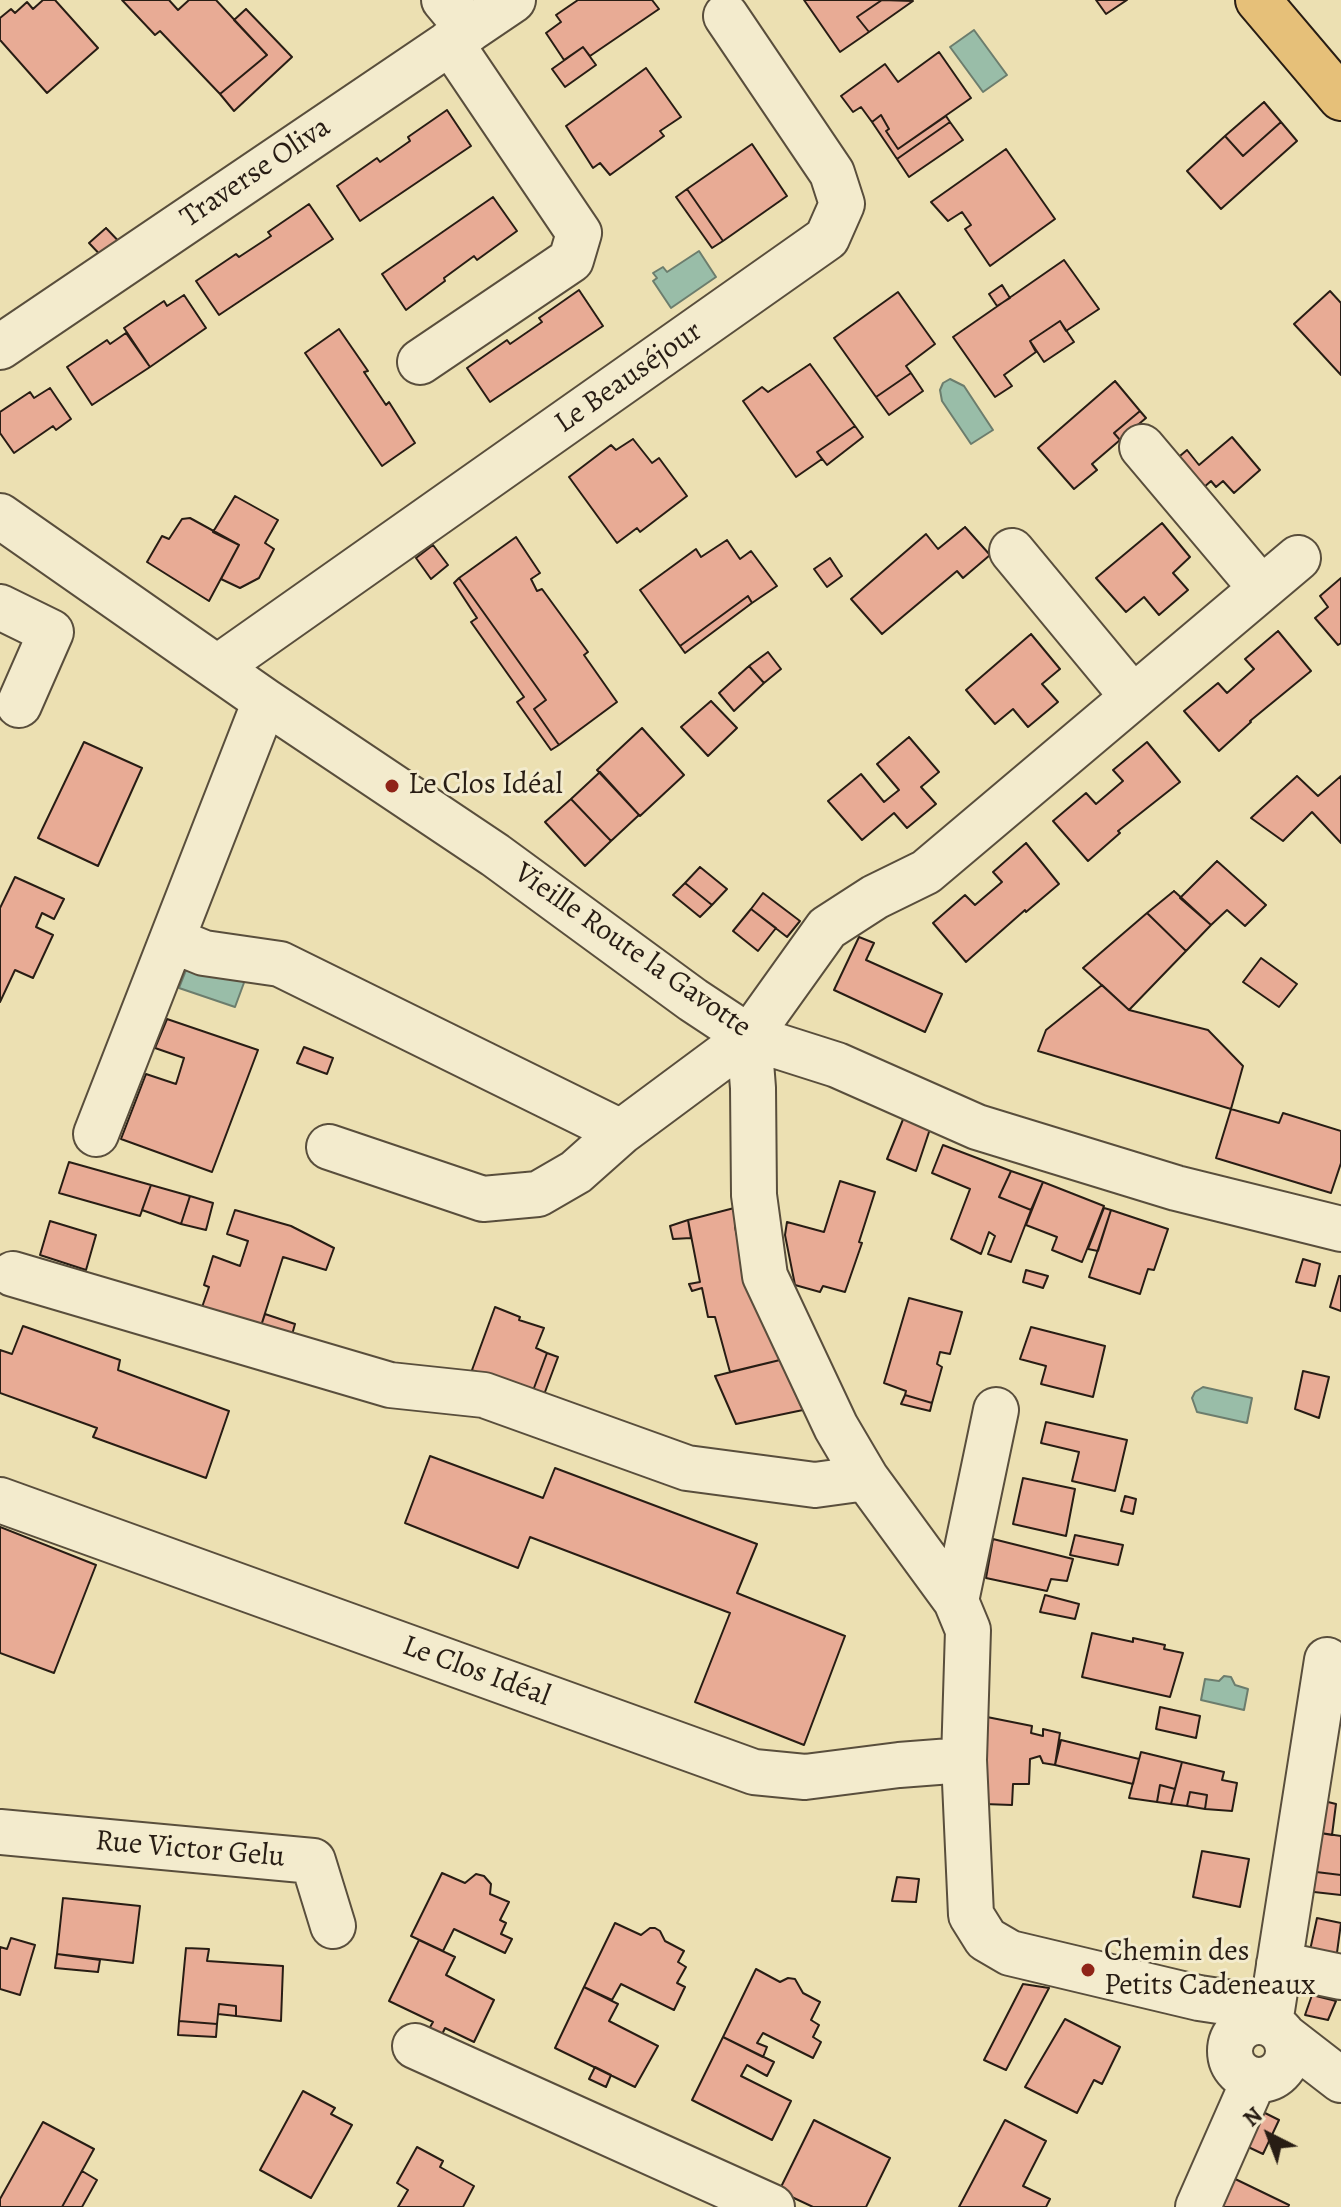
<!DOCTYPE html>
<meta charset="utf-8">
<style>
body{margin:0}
#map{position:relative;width:1341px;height:2207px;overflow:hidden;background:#ece0b2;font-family:Alegreya,serif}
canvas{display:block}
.north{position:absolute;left:1229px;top:2095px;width:80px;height:80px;-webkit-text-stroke:6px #f3ebcd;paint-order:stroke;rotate:318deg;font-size:22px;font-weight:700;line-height:32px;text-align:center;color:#281d14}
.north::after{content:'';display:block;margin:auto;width:28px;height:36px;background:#281d14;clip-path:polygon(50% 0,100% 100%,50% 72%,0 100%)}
</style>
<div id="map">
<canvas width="1341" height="2207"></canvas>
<div class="north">N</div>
</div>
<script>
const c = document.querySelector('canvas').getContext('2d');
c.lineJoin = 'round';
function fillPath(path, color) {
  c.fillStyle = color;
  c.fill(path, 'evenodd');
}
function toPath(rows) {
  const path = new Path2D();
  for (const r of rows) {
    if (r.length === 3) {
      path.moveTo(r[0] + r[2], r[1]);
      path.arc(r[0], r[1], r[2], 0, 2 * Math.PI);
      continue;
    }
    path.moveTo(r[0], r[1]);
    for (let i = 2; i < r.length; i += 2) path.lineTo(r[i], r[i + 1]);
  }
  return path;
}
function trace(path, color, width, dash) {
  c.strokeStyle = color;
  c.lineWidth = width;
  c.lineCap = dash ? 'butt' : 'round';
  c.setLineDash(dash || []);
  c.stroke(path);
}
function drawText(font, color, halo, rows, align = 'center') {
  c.font = font + ' Alegreya,serif';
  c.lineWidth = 6;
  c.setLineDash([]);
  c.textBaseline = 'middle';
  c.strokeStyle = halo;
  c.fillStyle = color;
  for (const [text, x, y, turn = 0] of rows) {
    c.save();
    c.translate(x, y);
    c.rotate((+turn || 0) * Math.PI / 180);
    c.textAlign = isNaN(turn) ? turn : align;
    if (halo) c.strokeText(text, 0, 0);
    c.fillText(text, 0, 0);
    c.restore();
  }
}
const water = toPath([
 [974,30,1007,75,983,92,950,47,974,30],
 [699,251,716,277,671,308,653,281,657,278,653,273,663,267,667,272,699,251],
 [950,379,964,386,993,430,971,444,942,401,940,390,943,383,950,379],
 [190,960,245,980,235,1007,179,988,190,960],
 [1203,1387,1252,1398,1247,1423,1197,1412,1192,1398,1195,1392,1203,1387],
 [1224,1676,1231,1677,1235,1685,1248,1689,1244,1710,1201,1700,1205,1679,1219,1681,1224,1676]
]);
fillPath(water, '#99bda8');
trace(water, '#6c7d6d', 2);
const building = toPath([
 [43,0,55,0,98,48,47,93,0,40,0,18,11,9,15,13,27,2,33,9,43,0],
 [122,0,169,0,178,10,189,0,216,0,267,55,220,94,160,31,155,35,122,0],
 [578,0,652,0,659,9,590,56,583,47,564,60,546,33,561,22,556,15,578,0],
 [804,0,882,0,857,17,869,32,840,52,804,0],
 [882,0,913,1,869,32,857,17,882,0],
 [1096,0,1127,0,1106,14,1096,0],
 [246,9,292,57,234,111,220,94,267,55,234,20,246,9],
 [583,47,596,65,565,87,552,69,583,47],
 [939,52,971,98,898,149,886,131,889,129,881,115,872,122,861,107,853,112,841,96,885,64,898,82,939,52],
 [646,68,681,117,660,131,664,136,610,175,600,163,593,168,566,126,646,68],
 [1264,102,1281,122,1243,156,1225,136,1264,102],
 [447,110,471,146,360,221,337,186,377,158,380,162,410,141,408,137,447,110],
 [881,115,889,129,886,131,898,149,946,116,950,122,897,159,872,122,881,115],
 [950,122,963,140,909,177,897,159,950,122],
 [1281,122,1297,141,1221,209,1187,171,1225,136,1243,156,1281,122],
 [752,144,787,196,723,241,687,189,752,144],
 [1006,149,1055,219,990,266,965,229,971,225,962,212,948,221,931,202,1006,149],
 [687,189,723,241,712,248,676,197,687,189],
 [493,197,517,231,477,260,474,256,444,278,445,281,406,310,382,274,493,197],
 [309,204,333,239,219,315,196,281,236,254,239,257,271,236,268,232,309,204],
 [106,228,126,249,107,262,89,243,106,228],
 [1064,260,1099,309,1066,331,1060,321,1030,341,1036,352,1004,375,1012,386,995,397,953,337,1064,260],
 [1002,285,1010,298,997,306,989,294,1002,285],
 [579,290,603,326,490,402,467,368,507,340,510,344,542,322,539,318,579,290],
 [1330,291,1341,303,1341,375,1294,324,1330,291],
 [898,292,935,344,906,366,911,373,876,397,834,338,898,292],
 [184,295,206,328,150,367,124,328,164,301,167,306,184,295],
 [1060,321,1074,342,1044,362,1030,341,1060,321],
 [339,329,368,371,364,372,386,405,389,402,415,443,382,466,305,353,339,329],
 [126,333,150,367,92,405,67,367,107,340,110,344,126,333],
 [810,364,855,426,817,452,822,459,796,477,743,401,762,387,768,392,810,364],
 [911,373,923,391,889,415,876,397,911,373],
 [1115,381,1140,411,1114,433,1120,440,1092,464,1097,470,1074,489,1038,448,1115,381],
 [50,388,71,419,56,430,53,426,14,453,0,433,0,412,30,392,34,398,50,388],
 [1140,411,1146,418,1120,440,1114,433,1140,411],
 [855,426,863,437,827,465,817,452,855,426],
 [1232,437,1260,470,1234,493,1223,481,1216,487,1211,481,1194,496,1168,466,1187,450,1199,465,1232,437],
 [633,439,652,463,659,458,687,496,640,532,637,528,617,543,569,477,611,445,616,450,633,439],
 [235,496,278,520,265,543,274,549,259,578,240,588,221,579,239,545,213,532,235,496],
 [190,518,239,545,209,601,147,562,162,536,169,539,182,519,190,518],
 [1162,523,1190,557,1173,573,1188,590,1159,615,1144,597,1126,612,1096,578,1162,523],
 [965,527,990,555,963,578,957,571,882,634,851,599,926,534,938,549,965,527],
 [516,537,540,573,531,579,537,591,542,589,588,652,584,655,617,702,559,745,534,709,546,700,459,578,516,537],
 [727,540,740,559,751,551,777,586,752,603,748,596,680,646,640,590,696,549,701,557,727,540],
 [433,545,448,565,431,579,416,558,433,545],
 [830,558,842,576,827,587,814,569,830,558],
 [459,578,546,700,534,709,559,745,551,750,517,702,524,697,471,622,477,618,454,583,459,578],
 [1341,578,1341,643,1338,645,1315,618,1328,607,1320,596,1341,578],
 [748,596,752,603,685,653,680,646,748,596],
 [1278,631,1311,671,1250,721,1251,722,1219,751,1184,711,1218,683,1227,693,1254,669,1245,659,1278,631],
 [1031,634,1060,669,1042,684,1058,702,1028,727,1013,709,995,724,966,690,1031,634],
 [768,652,781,669,764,683,749,666,768,652],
 [749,666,764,683,734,711,719,693,749,666],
 [711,701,737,728,708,756,681,727,711,701],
 [642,728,684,775,640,816,597,770,642,728],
 [909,737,939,772,921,787,936,804,907,828,894,813,862,840,828,801,861,774,884,802,899,790,877,764,909,737],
 [84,742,142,768,98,866,38,838,84,742],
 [1147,742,1180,782,1118,831,1120,833,1088,861,1053,821,1086,793,1096,804,1123,781,1113,770,1147,742],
 [600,772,639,815,611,841,571,799,600,772],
 [1297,776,1318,796,1341,776,1341,843,1312,812,1283,841,1251,818,1297,776],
 [571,799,611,841,585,866,545,822,571,799],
 [1026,843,1059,884,1026,912,1025,910,966,962,933,923,965,895,975,905,1002,882,993,872,1026,843],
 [1217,861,1266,905,1245,926,1227,910,1211,925,1180,898,1217,861],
 [700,867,727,889,712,905,685,883,700,867],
 [15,877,64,899,54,919,42,913,36,927,53,935,33,978,15,970,0,1002,0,908,15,877],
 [685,883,712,905,700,917,673,895,685,883],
 [1174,891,1211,925,1186,951,1147,913,1174,891],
 [763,893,800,921,787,937,751,909,763,893],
 [751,909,776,928,758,951,733,931,751,909],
 [1147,913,1186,951,1129,1010,1083,968,1147,913],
 [859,937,874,943,866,960,942,994,925,1032,834,990,859,937],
 [1261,958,1297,984,1279,1007,1243,982,1261,958],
 [1102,985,1129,1010,1208,1030,1243,1066,1231,1109,1038,1051,1046,1030,1102,985],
 [167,1019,258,1050,212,1172,121,1139,146,1074,176,1084,184,1058,155,1048,167,1019],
 [304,1047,333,1058,327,1074,297,1063,304,1047],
 [1231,1109,1279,1123,1283,1113,1341,1131,1341,1163,1331,1193,1216,1158,1231,1109],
 [904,1117,930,1129,916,1171,887,1159,904,1117],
 [943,1145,1011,1171,999,1197,1031,1210,1011,1262,988,1254,995,1236,989,1232,981,1254,951,1239,970,1189,932,1173,943,1145],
 [69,1162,151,1185,140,1216,59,1193,69,1162],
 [1011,1171,1043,1182,1031,1210,999,1197,1011,1171],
 [840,1181,875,1192,859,1242,862,1243,845,1292,823,1286,820,1292,795,1285,785,1235,787,1222,824,1232,840,1181],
 [1043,1182,1104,1206,1082,1262,1052,1250,1057,1237,1026,1225,1043,1182],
 [151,1185,190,1196,181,1224,142,1210,151,1185],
 [190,1196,213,1203,206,1230,181,1224,190,1196],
 [738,1207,735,1227,751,1297,758,1306,780,1360,730,1372,715,1317,708,1317,702,1288,692,1291,689,1284,700,1282,688,1220,738,1207],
 [1104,1208,1111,1210,1098,1251,1088,1249,1104,1208],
 [235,1210,291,1226,334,1248,326,1270,283,1257,259,1332,200,1313,209,1287,204,1285,213,1256,240,1266,248,1241,227,1234,235,1210],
 [1111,1210,1168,1229,1154,1270,1148,1269,1140,1294,1089,1277,1111,1210],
 [688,1220,691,1238,673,1239,670,1226,688,1220],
 [50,1221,96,1235,86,1270,40,1255,50,1221],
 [1303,1259,1320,1264,1315,1286,1296,1282,1303,1259],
 [1026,1270,1048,1276,1043,1288,1023,1282,1026,1270],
 [1339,1276,1341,1276,1341,1311,1330,1307,1339,1276],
 [909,1298,962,1312,950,1354,940,1352,937,1364,942,1367,932,1403,905,1395,906,1391,884,1383,909,1298],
 [495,1307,520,1317,519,1320,544,1328,536,1348,547,1353,531,1396,472,1370,495,1307],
 [265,1314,295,1324,290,1342,259,1332,265,1314],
 [23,1326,120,1360,118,1370,229,1411,206,1478,93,1437,97,1428,0,1393,0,1350,12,1354,23,1326],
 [1031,1327,1105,1346,1093,1397,1041,1384,1046,1366,1020,1359,1031,1327],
 [547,1353,558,1357,542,1400,531,1396,547,1353],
 [780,1360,803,1410,736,1424,715,1376,780,1360],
 [1303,1371,1329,1377,1319,1418,1295,1409,1303,1371],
 [905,1395,932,1403,930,1411,901,1404,905,1395],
 [1046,1422,1127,1440,1115,1491,1072,1481,1079,1452,1041,1443,1046,1422],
 [430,1456,543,1498,555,1468,757,1544,737,1593,845,1636,804,1745,695,1702,730,1613,530,1537,518,1568,405,1523,430,1456],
 [1023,1478,1075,1489,1066,1536,1013,1524,1023,1478],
 [1125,1496,1136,1499,1133,1514,1121,1511,1125,1496],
 [0,1527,96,1565,54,1673,0,1653,0,1527],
 [1075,1535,1123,1545,1118,1565,1070,1555,1075,1535],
 [993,1539,1073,1559,1067,1581,1051,1579,1047,1591,986,1578,993,1539],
 [1045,1595,1079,1604,1075,1619,1040,1612,1045,1595],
 [1092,1633,1133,1642,1133,1638,1165,1645,1164,1649,1183,1653,1170,1697,1082,1677,1092,1633],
 [1160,1707,1200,1716,1196,1738,1156,1729,1160,1707],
 [987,1717,1032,1726,1031,1733,1043,1736,1043,1729,1060,1733,1055,1765,1043,1763,1040,1756,1030,1759,1029,1784,1013,1784,1012,1805,984,1804,987,1717],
 [1061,1740,1139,1759,1133,1784,1055,1765,1061,1740],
 [1141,1752,1182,1762,1175,1789,1160,1785,1157,1802,1129,1798,1141,1752],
 [1182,1762,1224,1772,1222,1780,1237,1783,1232,1811,1205,1809,1207,1795,1190,1792,1187,1806,1171,1804,1182,1762],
 [1160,1785,1175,1789,1171,1804,1157,1802,1160,1785],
 [1190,1792,1207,1795,1205,1809,1187,1806,1190,1792],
 [1320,1800,1336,1804,1332,1835,1314,1832,1320,1800],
 [1314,1832,1341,1836,1341,1875,1308,1871,1314,1832],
 [1202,1851,1249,1859,1240,1907,1193,1897,1202,1851],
 [1308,1871,1341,1875,1341,1895,1305,1891,1308,1871],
 [442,1873,465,1883,476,1874,484,1876,491,1884,490,1894,509,1902,500,1920,506,1923,501,1934,512,1939,505,1953,454,1929,443,1951,411,1936,442,1873],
 [897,1877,919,1879,916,1902,892,1901,897,1877],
 [63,1898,140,1906,133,1963,57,1954,63,1898],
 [1317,1918,1341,1923,1336,1960,1309,1955,1317,1918],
 [615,1923,641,1935,650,1928,655,1928,660,1931,665,1941,684,1951,678,1962,686,1967,677,1983,685,1987,674,2010,621,1984,612,2000,584,1987,615,1923],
 [11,1938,35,1945,20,1995,0,1989,0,1947,7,1949,11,1938],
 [419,1940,455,1957,446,1975,494,2000,474,2042,445,2028,439,2041,426,2034,433,2022,389,2001,419,1940],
 [186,1948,209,1949,207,1961,283,1966,281,2021,236,2016,236,2006,219,2004,217,2024,179,2021,186,1948],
 [57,1954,100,1960,98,1972,55,1968,57,1954],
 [756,1969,780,1982,788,1978,795,1979,803,1993,820,2002,811,2020,819,2025,813,2037,821,2042,813,2058,763,2033,757,2043,767,2047,763,2057,723,2037,756,1969],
 [1023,1984,1049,1988,1006,2070,984,2060,1023,1984],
 [584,1987,618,2004,609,2021,658,2046,635,2087,555,2048,584,1987],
 [1312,1995,1336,2001,1328,2020,1305,2015,1312,1995],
 [219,2004,236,2006,236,2016,218,2014,219,2004],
 [1065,2019,1120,2047,1102,2084,1094,2080,1077,2113,1025,2087,1065,2019],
 [179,2021,217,2024,216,2037,178,2035,179,2021],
 [723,2037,774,2062,767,2076,747,2065,741,2076,791,2101,772,2140,692,2100,723,2037],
 [595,2067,611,2075,606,2087,589,2079,595,2067],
 [303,2091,335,2108,331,2114,352,2125,311,2198,260,2170,303,2091],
 [1259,2110,1279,2120,1263,2154,1244,2145,1259,2110],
 [814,2120,890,2158,866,2207,813,2207,779,2191,814,2120],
 [1005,2120,1046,2141,1023,2186,1050,2199,1046,2207,959,2207,1005,2120],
 [43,2122,94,2149,62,2207,0,2207,0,2199,43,2122],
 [417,2147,443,2161,440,2167,474,2186,463,2207,398,2207,408,2190,397,2183,417,2147],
 [82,2171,97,2180,82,2207,62,2207,82,2171],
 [1229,2176,1289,2205,1288,2207,1215,2207,1229,2176]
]);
fillPath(building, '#e8ab95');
trace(building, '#281d14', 2);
const minor = toPath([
 [444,0,469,30],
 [0,347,513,0],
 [420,362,571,260,579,233,450,42],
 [1142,447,1261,588],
 [0,516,265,701,495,855,693,1000,749,1037,837,1065,977,1127,1176,1188,1341,1229],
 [1012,551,1133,697],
 [0,607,51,632,19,705],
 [218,667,827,238,842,204,832,173,726,16],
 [172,940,204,953,280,964,621,1132],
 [749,1037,753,1088,754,1195,765,1276,836,1427,866,1478,956,1601,968,1630,964,1760,971,1915,986,1939,1010,1953,1199,1998,1232,2003,1256,2022],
 [96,1134,265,701],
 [329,1147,483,1199,538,1194,576,1172,621,1132,749,1037,827,928,875,897,926,872,1298,558],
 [13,1274,390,1385,484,1395,687,1468,815,1485,866,1478],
 [0,1500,754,1772,805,1777,899,1765,964,1760],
 [956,1601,996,1410],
 [0,1832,313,1861,333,1926],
 [1279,1964,1341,1977],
 [1259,2051,29],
 [1270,2023,1327,1660],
 [1284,2036,1341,2080],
 [415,2046,772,2207],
 [1198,2207,1254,2080]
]);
const major = toPath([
 [1258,0,1341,98]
]);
trace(minor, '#594e3c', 48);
trace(major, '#281d14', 48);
trace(minor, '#f3ebcd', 44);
trace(major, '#e6c079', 44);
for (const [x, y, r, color] of [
 [392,786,8,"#8f2418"],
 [1088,1970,8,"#8f2418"]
]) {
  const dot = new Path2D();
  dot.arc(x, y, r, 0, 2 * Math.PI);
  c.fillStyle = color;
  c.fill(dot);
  trace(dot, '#f3ebcd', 3);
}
drawText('30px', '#281d14', '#f3ebcd', [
 ["Traverse Oliva",256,173,-34],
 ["Le Beauséjour",629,378,-35],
 ["Vieille Route la Gavotte",632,951,35],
 ["Le Clos Idéal",476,1672,20],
 ["Rue Victor Gelu",190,1850,5]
]);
drawText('30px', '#281d14', '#f3ebcd', [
 ["Le Clos Idéal",408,786],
 ["Chemin des",1104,1953],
 ["Petits Cadeneaux",1104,1987]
], 'left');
</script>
